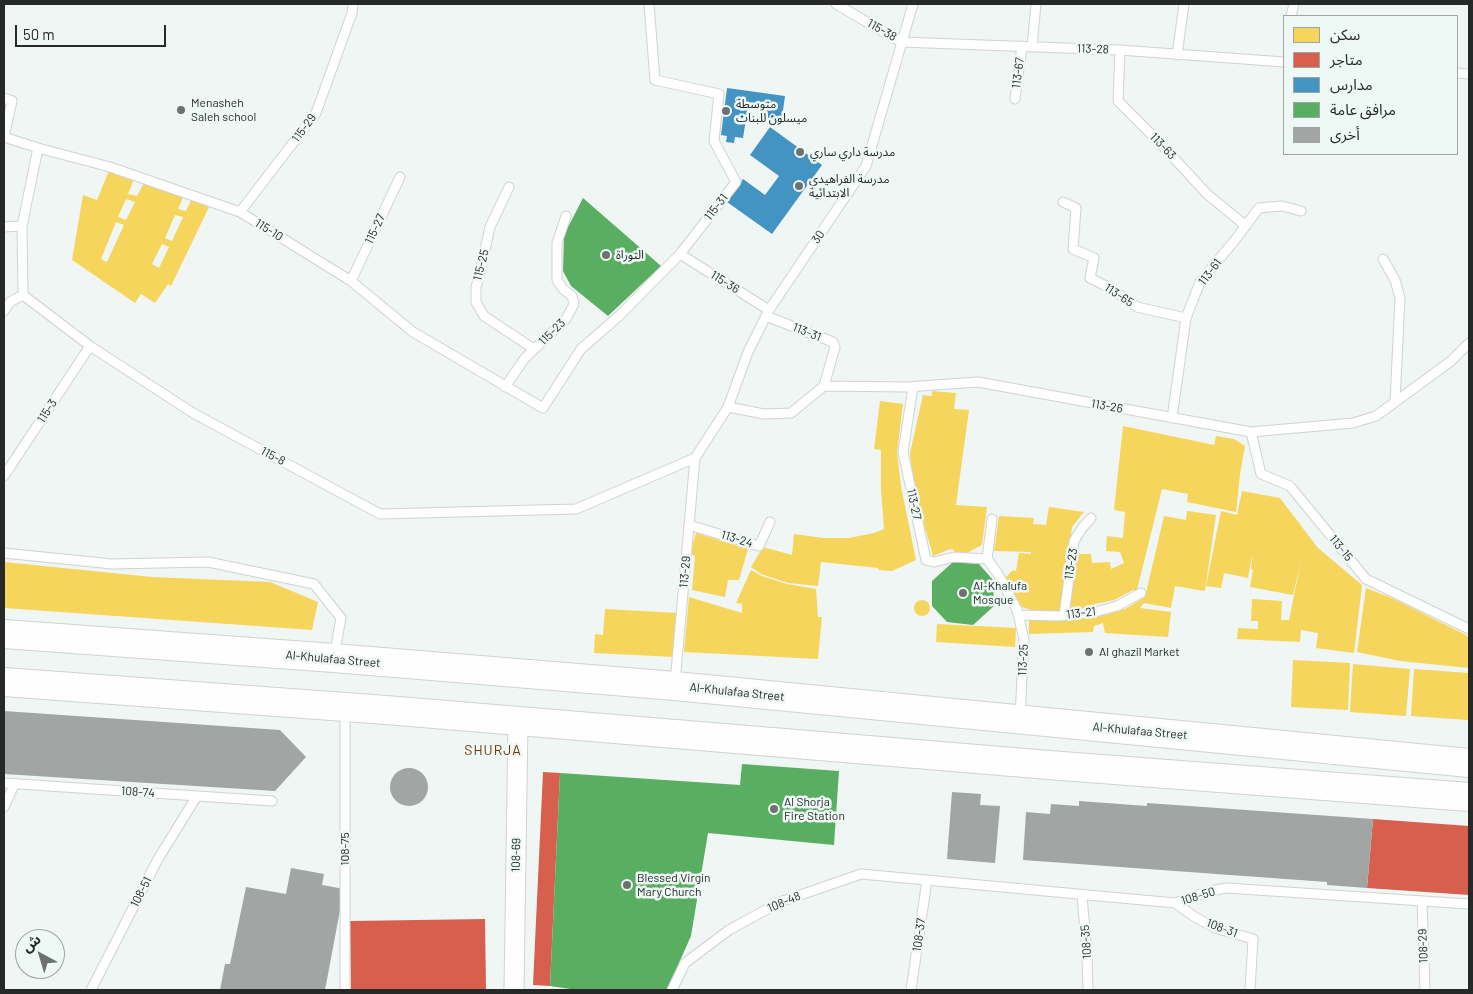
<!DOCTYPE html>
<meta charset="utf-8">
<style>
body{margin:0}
#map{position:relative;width:1473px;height:994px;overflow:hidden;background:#f0f6f4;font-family:Barlow,"Noto Sans Arabic",sans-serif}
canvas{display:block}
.frame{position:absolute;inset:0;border:5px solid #262928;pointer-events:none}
.legend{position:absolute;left:1283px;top:15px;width:175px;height:140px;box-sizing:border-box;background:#eef8f5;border:1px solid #9ea5a3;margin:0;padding:6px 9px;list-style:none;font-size:15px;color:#262928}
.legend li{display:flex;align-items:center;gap:10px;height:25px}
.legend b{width:25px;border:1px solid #9ea5a3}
.north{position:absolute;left:15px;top:929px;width:50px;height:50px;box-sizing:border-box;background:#eef8f5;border:1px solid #9ea5a3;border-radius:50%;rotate:321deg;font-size:14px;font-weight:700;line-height:20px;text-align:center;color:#262928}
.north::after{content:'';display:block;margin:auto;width:18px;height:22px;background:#6d716f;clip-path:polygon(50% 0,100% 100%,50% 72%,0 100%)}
.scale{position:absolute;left:15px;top:25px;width:151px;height:22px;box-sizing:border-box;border:2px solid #262928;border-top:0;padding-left:6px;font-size:15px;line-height:18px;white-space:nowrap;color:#262928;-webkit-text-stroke:4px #eef8f5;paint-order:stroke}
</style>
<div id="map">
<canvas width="1473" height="994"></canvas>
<div class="frame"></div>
<ul class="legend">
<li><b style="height:14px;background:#f6d55c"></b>سكن</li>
<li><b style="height:14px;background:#d6604d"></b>متاجر</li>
<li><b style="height:14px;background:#4393c3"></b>مدارس</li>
<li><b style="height:14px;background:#5aae61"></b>مرافق عامة</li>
<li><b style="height:14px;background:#a1a5a4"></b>أخرى</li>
</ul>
<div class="north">ش</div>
<div class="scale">50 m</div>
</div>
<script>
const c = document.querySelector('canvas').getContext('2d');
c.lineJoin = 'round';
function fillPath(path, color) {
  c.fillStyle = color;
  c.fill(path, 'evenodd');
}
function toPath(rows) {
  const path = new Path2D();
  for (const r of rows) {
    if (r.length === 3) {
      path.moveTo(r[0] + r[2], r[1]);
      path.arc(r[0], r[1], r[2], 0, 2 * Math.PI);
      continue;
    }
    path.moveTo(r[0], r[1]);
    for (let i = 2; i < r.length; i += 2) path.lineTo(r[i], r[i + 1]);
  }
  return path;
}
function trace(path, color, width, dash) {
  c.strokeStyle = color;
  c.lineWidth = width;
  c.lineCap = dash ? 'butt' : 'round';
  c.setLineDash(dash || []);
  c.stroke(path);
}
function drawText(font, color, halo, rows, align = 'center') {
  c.font = font + ' Barlow,"Noto Sans Arabic",sans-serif';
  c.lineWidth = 5;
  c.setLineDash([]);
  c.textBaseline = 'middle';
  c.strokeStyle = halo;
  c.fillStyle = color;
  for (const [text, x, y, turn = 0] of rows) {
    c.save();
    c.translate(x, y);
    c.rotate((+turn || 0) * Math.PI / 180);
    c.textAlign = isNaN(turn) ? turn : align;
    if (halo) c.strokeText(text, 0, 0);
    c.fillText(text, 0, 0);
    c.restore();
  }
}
fillPath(toPath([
 [110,168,135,177,128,194,137,196,145,181,184,195,178,209,186,211,192,198,210,205,171,286,168,284,155,303,141,294,135,303,72,260,83,195,97,200],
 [126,199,135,202,126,220,118,217],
 [175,215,183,217,172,241,165,238],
 [116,222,124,225,107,262,101,259],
 [162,244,169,247,159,268,152,264],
 [932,391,956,393,954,409,969,410,956,505,987,507,982,545,967,553,955,553,954,550,950,549,933,556,914,489,910,453,923,395,932,396],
 [880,401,903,404,897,452,901,486,916,560,892,571,879,570,878,568,821,562,818,586,788,583,761,574,751,567,763,547,792,555,794,534,824,538,849,538,874,533,884,529,881,490,881,450,874,449],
 [1123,426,1214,445,1216,436,1234,439,1245,446,1240,474,1236,512,1187,502,1188,494,1162,489,1137,590,1133,590,1114,600,1086,606,1086,608,1067,609,1068,600,1071,599,1076,554,1091,554,1092,563,1110,562,1111,569,1124,563,1120,552,1106,551,1107,536,1123,538,1125,512,1114,510],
 [1242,491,1280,498,1318,548,1362,585,1354,653,1316,648,1318,633,1301,630,1300,642,1237,639,1238,628,1258,629,1258,621,1251,621,1252,599,1282,601,1281,620,1289,620,1301,561,1293,595,1250,587,1253,570,1251,569,1252,555,1248,578,1224,573,1221,588,1206,586,1221,511,1237,515],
 [1049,507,1084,512,1072,527,1063,605,1059,611,1037,612,1022,607,1007,582,1006,577,1013,570,1016,571,1019,553,1031,554,1031,552,994,551,999,516,1034,518,1033,524,1046,525],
 [1187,511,1216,515,1205,591,1175,586,1171,608,1144,603,1140,608,1171,612,1168,637,1105,633,1103,623,1094,626,1093,632,1029,634,1029,620,1082,619,1109,614,1127,608,1145,597,1164,516,1186,520],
 [696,533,748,549,739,580,728,580,725,597,692,590,695,556,690,554],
 [4,562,152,577,270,582,318,602,312,630,4,608],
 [751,570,762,576,787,584,816,589,818,617,822,617,818,659,684,652,689,597,742,613,742,604,736,603],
 [1366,588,1392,598,1466,635,1469,638,1469,668,1400,661,1357,652],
 [922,608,8],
 [605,609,678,613,675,657,594,653,595,634,603,635],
 [937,624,1016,628,1015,647,936,642],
 [1293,660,1350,663,1348,710,1291,707],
 [1353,664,1410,669,1406,716,1350,712],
 [1414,669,1469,673,1468,720,1411,716]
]), '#f6d55c');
fillPath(toPath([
 [543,772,560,773,550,986,533,985],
 [1373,819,1469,826,1469,895,1367,888],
 [485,919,486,990,351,990,350,921]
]), '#d6604d');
fillPath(toPath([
 [727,88,785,96,781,125,763,123,765,108,748,106,743,138,735,137,734,143,726,142,727,136,721,135],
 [770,127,822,165,772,234,727,202,743,179,765,195,779,176,750,155]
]), '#4393c3');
fillPath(toPath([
 [583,198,661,266,608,316,571,286,563,271,564,235],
 [953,562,979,564,993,580,994,606,973,625,947,622,932,606,932,581],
 [742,764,839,771,834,845,708,833,691,936,667,990,577,990,550,986,560,773,740,785]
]), '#5aae61');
fillPath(toPath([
 [4,711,280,730,306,757,275,791,4,774],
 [409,787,19],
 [952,792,981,794,980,805,1000,806,995,863,947,859],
 [1079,801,1147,806,1147,803,1373,819,1367,888,1327,885,1327,882,1023,860,1026,812,1050,814,1051,804,1079,806],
 [291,868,324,874,322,885,344,889,325,990,220,990,225,964,230,964,246,887,286,894]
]), '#a1a5a4');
const service = toPath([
 [836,4,901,42,1120,50,1284,62],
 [1291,16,1294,4],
 [1032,47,1036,4],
 [1120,50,1118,101,1159,142,1207,194,1246,226],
 [1177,55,1184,4],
 [1457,73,1469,74],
 [4,98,12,101,4,137,38,148,110,167,240,212,351,281,413,332,543,408,581,349,619,316,680,254,736,182,714,141,719,94,655,80,649,4],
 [1015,99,1022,46],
 [38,148,22,226,23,295,90,346,193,413,380,514,576,509,695,458],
 [509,187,490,227,479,277,476,287,476,302,484,316,534,349],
 [1063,202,1076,208,1073,249,1094,258,1090,278,1110,288,1137,307,1186,318],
 [240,212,316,113,352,13,353,4],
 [4,227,22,226],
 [680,254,769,310],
 [1383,259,1395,280,1400,298,1395,402],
 [351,281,400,177],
 [4,311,10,302,23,295],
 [766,316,833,342,835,347,824,386],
 [505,387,525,358,566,319,574,304,572,296,563,289,557,280,557,243,566,216],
 [913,387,903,452,926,560,934,562,954,557,987,559],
 [728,407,764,414,791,413,824,386,907,387,978,382,1251,432,1353,423,1376,416,1451,361,1469,343],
 [1172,418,1186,318,1200,282,1235,240,1259,208,1282,206,1301,211],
 [1251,432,1261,474,1290,486,1366,579,1469,629],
 [4,476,90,346],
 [992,519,987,559,998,574,1017,610,1024,639,1020,717],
 [689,525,759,546,770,522],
 [4,553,112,564,208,562,314,584,341,618,334,656],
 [1018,615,1059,616,1095,612,1117,606,1141,593],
 [1064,615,1074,541,1082,528,1091,518],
 [675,683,695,458,728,407,748,352,769,310,866,166,913,4],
 [345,710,345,990],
 [4,783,272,801],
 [4,807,15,783],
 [1082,895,1087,956,1088,990],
 [1422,901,1425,990],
 [1175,903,1195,917,1215,928,1253,939,1250,990],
 [91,990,158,859,197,796],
 [672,990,685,963,729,930,780,902,861,874,1175,903,1210,891,1226,888,1469,904],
 [911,990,927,880]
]);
const minor = toPath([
 [514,990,518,720]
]);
const primary = toPath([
 [4,634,334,658,675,686,1469,763],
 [4,682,386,710,1049,765,1469,797]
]);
trace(service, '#cfd3d2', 11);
trace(minor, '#cfd3d2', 21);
trace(primary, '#cfd3d2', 30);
trace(service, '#fdfefd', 9);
trace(minor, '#fdfefd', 19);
trace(primary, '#fdfefd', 28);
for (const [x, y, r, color] of [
 [181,110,5,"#6d716f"],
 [726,111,5,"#6d716f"],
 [800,152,5,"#6d716f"],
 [799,186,5,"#6d716f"],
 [606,255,5,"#6d716f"],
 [963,593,5,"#6d716f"],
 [1089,652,5,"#6d716f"],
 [774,809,5,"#6d716f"],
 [627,885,5,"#6d716f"]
]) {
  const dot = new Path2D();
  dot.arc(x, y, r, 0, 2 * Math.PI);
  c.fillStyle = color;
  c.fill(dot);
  trace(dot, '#eef8f5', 2);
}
drawText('12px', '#262928', '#eef8f5', [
 ["115-38",882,30,30],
 ["113-28",1093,49,2],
 ["113-67",1018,73,-83],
 ["115-29",304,128,-54],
 ["113-63",1163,146,46],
 ["115-31",716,207,-52],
 ["115-27",375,229,-65],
 ["115-10",269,230,32],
 ["30",818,237,-56],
 ["115-25",481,265,-76],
 ["113-61",1210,272,-53],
 ["115-36",725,282,32],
 ["113-65",1119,295,33],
 ["115-23",552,332,-45],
 ["113-31",807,332,22],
 ["113-26",1107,406,10],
 ["115-3",47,411,-57],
 ["115-8",273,456,28],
 ["113-27",914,504,78],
 ["113-24",737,539,17],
 ["113-15",1341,548,51],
 ["113-23",1071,564,-81],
 ["113-29",685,572,-85],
 ["113-21",1081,613,-7],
 ["Al-Khulafaa Street",333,659,5],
 ["113-25",1023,660,-87],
 ["Al-Khulafaa Street",737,692,6],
 ["Al-Khulafaa Street",1140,731,5],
 ["108-74",138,792,4],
 ["108-75",345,849,-90],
 ["108-69",516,855,-89],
 ["108-51",141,892,-63],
 ["108-50",1198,896,-17],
 ["108-48",784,902,-23],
 ["108-31",1222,928,21],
 ["108-37",919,935,-82],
 ["108-35",1086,942,-94],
 ["108-29",1423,946,-92]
]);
drawText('12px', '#262928', '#eef8f5', [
 ["Menasheh",191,103],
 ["Saleh school",191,117],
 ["متوسطة",736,104],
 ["ميسلون للبنات",736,118],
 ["مدرسة داري ساري",810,152],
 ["مدرسة الفراهيدي",809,179],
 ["الابتدائية",809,193],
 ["التوراة",616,255],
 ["Al-Khalufa",973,586],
 ["Mosque",973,600],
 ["Al ghazil Market",1099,652],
 ["Al Shorja",784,802],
 ["Fire Station",784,816],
 ["Blessed Virgin",637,878],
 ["Mary Church",637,892]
], 'left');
c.letterSpacing = '1px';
drawText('14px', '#6f3403', '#eef8f5', [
 ["SHURJA",493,750]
]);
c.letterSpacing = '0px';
</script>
